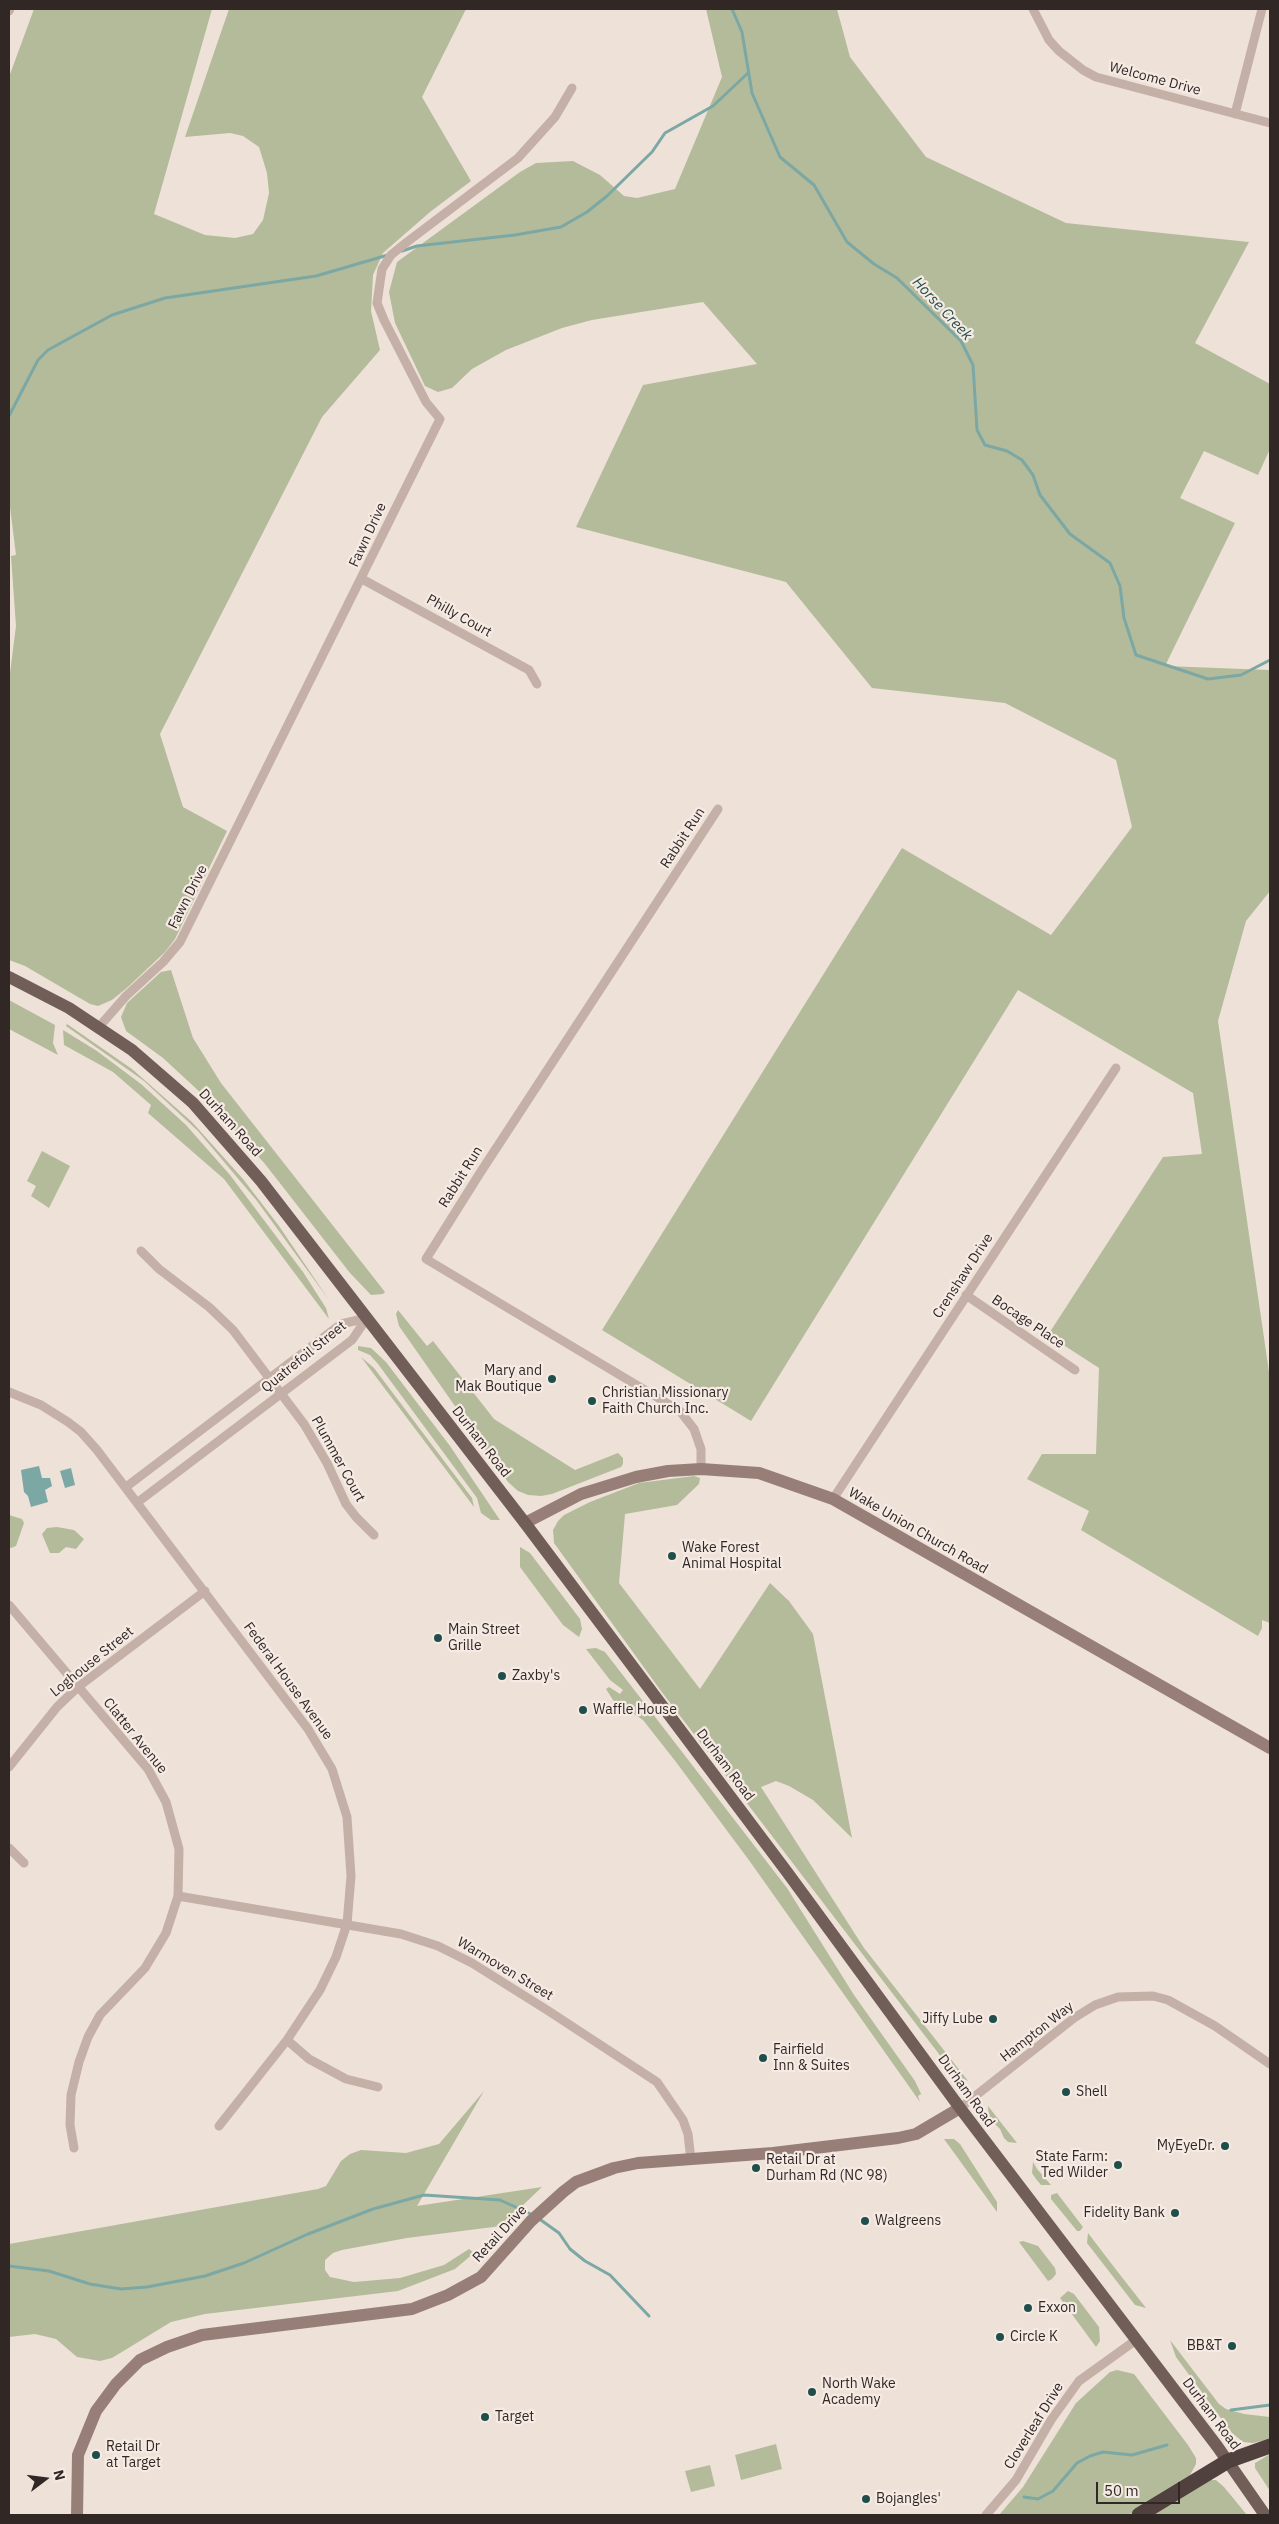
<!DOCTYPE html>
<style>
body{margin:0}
#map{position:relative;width:1279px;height:2524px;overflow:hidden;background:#eee1d8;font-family:"IBM Plex Sans",sans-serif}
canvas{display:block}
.frame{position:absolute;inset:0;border:10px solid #312826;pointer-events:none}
.north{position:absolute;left:20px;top:2454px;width:50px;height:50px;-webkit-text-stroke:4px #f6ebe4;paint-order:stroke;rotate:75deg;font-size:14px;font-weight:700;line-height:20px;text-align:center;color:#312826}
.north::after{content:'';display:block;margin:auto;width:18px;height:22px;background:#312826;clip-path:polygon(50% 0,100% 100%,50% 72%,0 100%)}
.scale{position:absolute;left:1096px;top:2482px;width:84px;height:22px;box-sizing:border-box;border:2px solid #312826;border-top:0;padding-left:6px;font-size:15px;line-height:18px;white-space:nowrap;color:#312826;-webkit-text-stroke:4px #f6ebe4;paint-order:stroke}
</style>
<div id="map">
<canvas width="1279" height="2524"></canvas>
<div class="frame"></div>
<div class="north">N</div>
<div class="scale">50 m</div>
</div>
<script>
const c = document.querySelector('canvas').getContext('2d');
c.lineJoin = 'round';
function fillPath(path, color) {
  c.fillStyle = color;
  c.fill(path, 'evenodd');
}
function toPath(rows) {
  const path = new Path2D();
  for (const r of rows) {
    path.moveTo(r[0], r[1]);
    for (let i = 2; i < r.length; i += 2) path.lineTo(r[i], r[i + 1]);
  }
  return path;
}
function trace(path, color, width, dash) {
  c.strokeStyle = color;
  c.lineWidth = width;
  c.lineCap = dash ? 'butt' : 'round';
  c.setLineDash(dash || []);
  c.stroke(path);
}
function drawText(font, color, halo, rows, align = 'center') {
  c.font = font + ' "IBM Plex Sans",sans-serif';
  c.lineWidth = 4.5;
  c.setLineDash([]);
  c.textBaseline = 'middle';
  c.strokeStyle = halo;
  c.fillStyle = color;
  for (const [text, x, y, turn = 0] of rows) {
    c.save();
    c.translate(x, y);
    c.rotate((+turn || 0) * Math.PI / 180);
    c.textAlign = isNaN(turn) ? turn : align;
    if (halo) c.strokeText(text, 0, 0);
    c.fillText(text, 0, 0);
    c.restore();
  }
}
fillPath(toPath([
 [34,9,212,9,154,214,205,235,235,238,253,234,263,220,269,193,267,173,259,147,243,136,230,133,185,137,229,9,466,9,422,97,471,181,430,212,383,253,373,275,371,311,380,350,322,417,160,734,183,807,227,831,175,939,165,952,128,987,112,1000,98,1006,90,1004,25,966,9,960,9,681,16,626,11,556,16,555,9,499,9,77],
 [706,9,837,9,850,57,926,157,1066,223,1249,242,1195,343,1270,384,1270,449,1258,475,1204,451,1180,498,1235,523,1165,666,1270,670,1270,891,1246,921,1218,1021,1270,1379,1270,1623,1262,1620,1262,1628,1258,1636,1081,1530,1089,1511,1027,1479,1042,1454,1096,1454,1099,1368,1048,1335,1163,1157,1202,1154,1193,1093,1018,990,751,1421,602,1330,902,848,1051,935,1132,827,1116,760,1005,703,872,688,786,582,576,527,643,385,757,364,703,302,592,320,562,328,506,350,472,369,452,388,438,392,425,386,395,323,389,292,397,262,520,172,536,163,573,161,600,175,624,196,637,198,675,189,722,77],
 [171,970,193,1038,221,1083,385,1292,383,1294,371,1295,350,1273,265,1164,202,1094,163,1058,126,1031,121,1017,127,1003,161,972],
 [9,1000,55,1025,53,1043,58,1055,9,1029],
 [67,1024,132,1069,192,1122,243,1179,279,1226,329,1300,257,1201,198,1131,144,1081,66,1026],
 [63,1030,97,1051,141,1084,186,1125,230,1175,303,1272,326,1308,329,1319,224,1179,148,1113,151,1105,113,1072,64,1045],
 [42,1151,70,1166,49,1208,31,1196,36,1186,27,1181],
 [398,1310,427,1346,433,1341,494,1419,575,1470,618,1453,623,1458,623,1464,621,1467,552,1494,541,1496,528,1495,518,1491,508,1482,399,1326,396,1314],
 [358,1346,371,1348,386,1362,450,1446,500,1520,491,1520,481,1513,477,1498,378,1364,370,1355,358,1350],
 [361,1357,374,1368,472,1498,474,1507],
 [694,1476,700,1478,699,1484,677,1505,625,1514,619,1583,700,1689,770,1583,789,1601,813,1634,852,1838,813,1800,789,1786,776,1781,761,1787,864,1948,968,2081,955,2075,661,1691,554,1543,553,1530,558,1521,564,1515,590,1502,639,1483],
 [9,1515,22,1519,24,1523,16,1546,11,1548,9,1547],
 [57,1527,74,1530,84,1539,76,1549,66,1547,59,1553,50,1553,42,1534,47,1528],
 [520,1547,530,1553,580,1619,582,1629,579,1637,563,1625,520,1567],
 [596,1648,605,1652,787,1888,854,1995,915,2081,924,2100,921,2094,918,2096,920,2102,751,1863,676,1762,643,1720,613,1700,606,1689,609,1687,620,1694,623,1690,610,1680,586,1649],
 [484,2091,417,2206,542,2187,501,2226,407,2238,342,2250,333,2253,325,2260,325,2270,330,2277,354,2282,400,2278,444,2265,469,2249,474,2253,455,2269,398,2291,205,2314,171,2322,112,2358,100,2361,77,2357,56,2339,35,2334,9,2337,9,2244,318,2189,326,2186,341,2161,350,2154,361,2150,406,2153,439,2144],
 [988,2106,1017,2143,1008,2142,1004,2138,1000,2129,989,2118],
 [944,2139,954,2139,960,2144,997,2202,997,2212],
 [1033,2162,1037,2169,1051,2185,1041,2185,1036,2179,1032,2173],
 [1057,2193,1083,2227,1080,2231,1077,2231,1051,2199,1051,2195],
 [1088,2233,1114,2267,1146,2308,1135,2305,1087,2243],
 [1023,2241,1038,2246,1055,2268,1056,2274,1052,2279,1048,2281,1019,2242],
 [1068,2291,1074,2294,1099,2327,1100,2341,1096,2347,1060,2298],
 [1170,2340,1219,2404,1226,2409,1244,2414,1270,2417,1270,2439,1253,2443,1243,2442,1231,2432,1176,2357],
 [1117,2370,1134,2374,1188,2445,1196,2458,1196,2464,1188,2479,1128,2515,999,2515,1023,2487,1076,2403,1110,2372],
 [776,2444,782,2469,741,2480,735,2455],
 [1270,2454,1270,2491,1255,2468,1255,2463],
 [710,2465,715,2486,691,2492,685,2471],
 [1210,2480,1216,2480,1224,2487,1247,2515,1149,2515]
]), '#b4bb9a');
fillPath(toPath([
 [39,1466,42,1478,50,1478,52,1486,45,1490,48,1502,31,1507,28,1496,24,1492,21,1470],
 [71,1468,75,1485,65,1488,60,1471]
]), '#7ba8a4');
trace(toPath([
 [732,9,742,32,752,93,780,157,814,185,847,242,874,264,897,278,961,341,973,365,977,430,985,445,1007,451,1022,460,1033,475,1040,495,1070,534,1110,563,1120,586,1124,618,1136,655,1208,679,1241,675,1270,660],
 [402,251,417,246,515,235,561,227,587,212,607,196,652,152,665,133,713,106,748,73],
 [9,416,38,360,48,350,112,315,165,298,316,276,388,255],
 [538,2218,559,2233,570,2249,585,2261,610,2275,649,2316],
 [9,2266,49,2271,90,2284,121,2289,147,2287,205,2276,244,2263,308,2234,373,2209,424,2195,500,2200,533,2215],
 [1231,2410,1270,2405],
 [1024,2497,1038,2499,1053,2491,1077,2463,1090,2456,1103,2452,1132,2455,1167,2445]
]), '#7ba8a4', 3);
trace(toPath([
 [1033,9,1049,40,1059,51,1083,70,1096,77,1270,123],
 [9,11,10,9],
 [1235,114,1262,9],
 [362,579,529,670,537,684],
 [98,1028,126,996,163,962,180,942,440,419,426,402,384,320,377,303,382,269,391,255,407,242,518,158,555,117,572,88],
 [141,1251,159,1269,209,1307,233,1330,304,1424,327,1463,346,1504,356,1517,374,1535],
 [966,1295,1075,1370],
 [9,1392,41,1405,68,1422,81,1432,97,1450,308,1729,332,1769,347,1817,351,1876,347,1924,336,1957,320,1990,287,2040,219,2126],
 [701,1469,701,1449,694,1429,680,1411,426,1259,480,1173,718,809],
 [126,1487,341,1324,367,1318],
 [833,1499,1116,1068],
 [138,1502,352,1340,367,1318],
 [9,1605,148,1769,166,1802,179,1849,178,1896,166,1933,145,1968,100,2015,88,2037,79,2062,71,2095,70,2125,74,2148],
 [9,1767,57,1707,78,1687,205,1591],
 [9,1848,24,1863],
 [178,1896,401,1934,438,1946,472,1963,547,2010,657,2082,683,2120,688,2134,691,2160],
 [287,2040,309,2059,346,2079,378,2087],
 [960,2108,1074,2018,1095,2005,1118,1997,1153,1996,1168,2000,1215,2026,1270,2064],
 [986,2515,1016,2480,1051,2420,1079,2381,1136,2340]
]), '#c4b0a6', 9);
trace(toPath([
 [525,1523,581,1494,636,1477,668,1471,701,1469,759,1473,833,1499,1270,1748],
 [77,2515,78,2455,96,2411,116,2384,140,2360,167,2347,202,2335,412,2309,448,2295,481,2277,531,2221,563,2192,576,2182,614,2168,638,2163,773,2153,898,2138,916,2134,960,2108]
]), '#977f78', 12);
trace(toPath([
 [9,977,69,1008,132,1050,193,1103,261,1181,525,1523,787,1872,960,2108,1217,2446,1265,2515]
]), '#725e58', 12);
trace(toPath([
 [1139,2515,1228,2461,1270,2446]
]), '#51413e', 15);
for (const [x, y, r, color] of [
 [552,1379,5,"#204e4b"],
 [592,1401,5,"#204e4b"],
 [672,1556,5,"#204e4b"],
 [438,1638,5,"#204e4b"],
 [502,1676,5,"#204e4b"],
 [583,1710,5,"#204e4b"],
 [993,2019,5,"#204e4b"],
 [763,2058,5,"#204e4b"],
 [1066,2092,5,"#204e4b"],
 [1225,2146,5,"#204e4b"],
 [1118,2165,5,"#204e4b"],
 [756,2168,5,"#204e4b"],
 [1175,2213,5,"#204e4b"],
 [865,2221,5,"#204e4b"],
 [1028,2308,5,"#204e4b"],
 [1000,2337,5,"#204e4b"],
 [1232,2346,5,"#204e4b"],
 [812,2392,5,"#204e4b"],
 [485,2417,5,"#204e4b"],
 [96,2455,5,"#204e4b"],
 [866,2499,5,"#204e4b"]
]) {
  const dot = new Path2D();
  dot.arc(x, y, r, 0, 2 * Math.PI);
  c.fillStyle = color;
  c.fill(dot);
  trace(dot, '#f6ebe4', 2);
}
drawText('14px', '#312826', '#f6ebe4', [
 ["Welcome Drive",1155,79,15],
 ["Fawn Drive",368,535,-65],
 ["Philly Court",459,616,29],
 ["Rabbit Run",683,838,-57],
 ["Fawn Drive",188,897,-63],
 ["Durham Road",230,1123,48],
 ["Rabbit Run",461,1177,-58],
 ["Crenshaw Drive",963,1276,-57],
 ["Bocage Place",1028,1322,34],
 ["Quatrefoil Street",304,1357,-39],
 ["Durham Road",481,1442,52],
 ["Plummer Court",338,1459,61],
 ["Wake Union Church Road",918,1531,30],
 ["Loghouse Street",92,1662,-39],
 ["Federal House Avenue",288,1681,54],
 ["Clatter Avenue",135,1736,51],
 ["Durham Road",725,1765,53],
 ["Warmoven Street",505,1969,31],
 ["Hampton Way",1037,2032,-38],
 ["Durham Road",966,2091,54],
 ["Retail Drive",500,2234,-47],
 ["Durham Road",1211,2414,53],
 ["Cloverleaf Drive",1034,2426,-58]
]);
drawText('14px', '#312826', '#f6ebe4', [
 ["Mary and",542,1371,"right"],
 ["Mak Boutique",542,1387,"right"],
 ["Christian Missionary",602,1393],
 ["Faith Church Inc.",602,1409],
 ["Wake Forest",682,1548],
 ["Animal Hospital",682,1564],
 ["Main Street",448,1630],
 ["Grille",448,1646],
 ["Zaxby's",512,1676],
 ["Waffle House",593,1710],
 ["Jiffy Lube",983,2019,"right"],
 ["Fairfield",773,2050],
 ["Inn & Suites",773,2066],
 ["Shell",1076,2092],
 ["MyEyeDr.",1215,2146,"right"],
 ["State Farm:",1108,2157,"right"],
 ["Ted Wilder",1108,2173,"right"],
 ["Retail Dr at",766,2160],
 ["Durham Rd (NC 98)",766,2176],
 ["Fidelity Bank",1165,2213,"right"],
 ["Walgreens",875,2221],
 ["Exxon",1038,2308],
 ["Circle K",1010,2337],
 ["BB&T",1222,2346,"right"],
 ["North Wake",822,2384],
 ["Academy",822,2400],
 ["Target",495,2417],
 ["Retail Dr",106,2447],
 ["at Target",106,2463],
 ["Bojangles'",876,2499]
], 'left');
drawText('italic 15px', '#204e4b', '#f6ebe4', [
 ["Horse Creek",942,309,47]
]);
</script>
